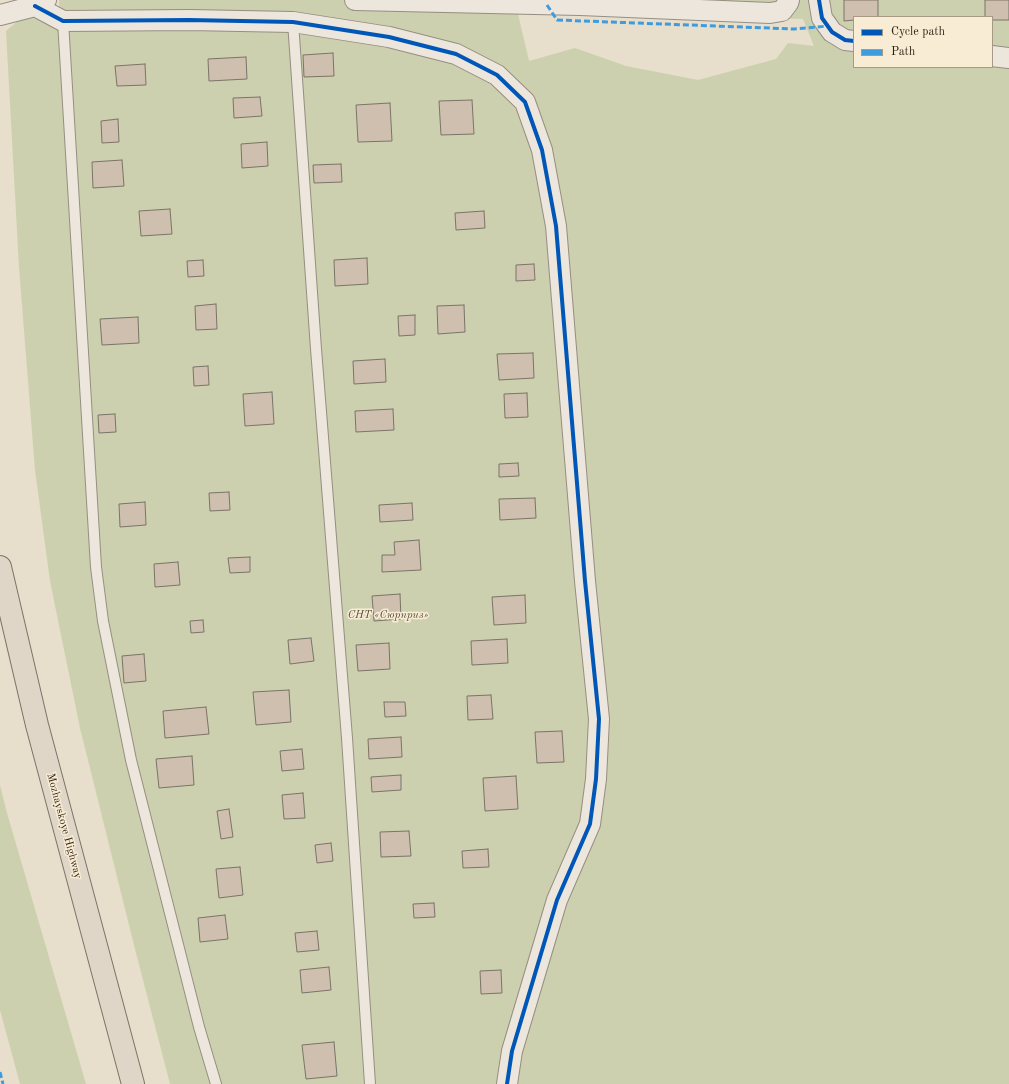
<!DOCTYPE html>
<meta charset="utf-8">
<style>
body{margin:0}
#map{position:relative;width:1009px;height:1084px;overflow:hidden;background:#e7decb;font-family:"Old Standard TT",serif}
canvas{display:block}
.legend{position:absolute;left:853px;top:16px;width:140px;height:52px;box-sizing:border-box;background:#f8ecd5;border:1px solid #a69a86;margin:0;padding:5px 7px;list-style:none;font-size:12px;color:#2c1e0f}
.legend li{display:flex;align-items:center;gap:8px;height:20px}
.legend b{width:20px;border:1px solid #a69a86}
</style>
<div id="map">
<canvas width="1009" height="1084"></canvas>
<ul class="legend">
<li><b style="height:5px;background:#0057b8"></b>Cycle path</li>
<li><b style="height:5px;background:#3d9bde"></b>Path</li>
</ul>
</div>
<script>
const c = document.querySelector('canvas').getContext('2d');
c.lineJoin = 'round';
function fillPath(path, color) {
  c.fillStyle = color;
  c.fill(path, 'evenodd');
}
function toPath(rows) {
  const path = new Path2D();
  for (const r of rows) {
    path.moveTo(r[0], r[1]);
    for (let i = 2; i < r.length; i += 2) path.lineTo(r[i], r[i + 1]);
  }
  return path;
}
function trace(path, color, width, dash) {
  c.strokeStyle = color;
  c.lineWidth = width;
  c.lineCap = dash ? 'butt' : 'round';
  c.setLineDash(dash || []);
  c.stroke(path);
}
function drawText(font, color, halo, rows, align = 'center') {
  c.font = font + ' "Old Standard TT",serif';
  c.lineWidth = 3;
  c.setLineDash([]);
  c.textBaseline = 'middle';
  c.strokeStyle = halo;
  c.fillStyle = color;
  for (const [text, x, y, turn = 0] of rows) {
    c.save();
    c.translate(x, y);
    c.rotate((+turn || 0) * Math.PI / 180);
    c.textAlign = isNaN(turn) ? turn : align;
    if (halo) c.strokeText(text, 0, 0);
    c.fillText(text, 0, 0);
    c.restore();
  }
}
fillPath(toPath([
 [59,0,1009,0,1009,1084,170,1084,136,953,80,728,50,581,35,470,19,267,6,31,19,20,30,17,42,21,60,30],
 [517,10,803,19,814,46,788,43,776,59,698,80,626,66,575,48,529,61],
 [854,17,992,17,992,67,854,67],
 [0,785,7,813,86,1084,20,1084,0,1010]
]), '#ccd0ae');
const building = toPath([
 [844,0,878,0,878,17,854,17,854,20,844,21,844,0],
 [985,0,1009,0,1009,20,992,20,992,17,985,17,985,0],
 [333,53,334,76,304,77,303,55,333,53],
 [246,57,247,79,209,81,208,59,246,57],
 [145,64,146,85,117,86,115,66,145,64],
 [260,97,262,116,234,118,233,98,260,97],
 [472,100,474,134,441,135,439,101,472,100],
 [390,103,392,141,358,142,356,105,390,103],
 [118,119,119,142,102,143,101,121,118,119],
 [267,142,268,166,242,168,241,144,267,142],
 [122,160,124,186,93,188,92,162,122,160],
 [341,164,342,182,314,183,313,165,341,164],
 [170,209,172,234,141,236,139,211,170,209],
 [484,211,485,228,456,230,455,213,484,211],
 [367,258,368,284,335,286,334,260,367,258],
 [203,260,204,276,188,277,187,261,203,260],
 [534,264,535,280,516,281,516,265,534,264],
 [216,304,217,329,196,330,195,306,216,304],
 [464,305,465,332,438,334,437,306,464,305],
 [415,315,415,335,399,336,398,316,415,315],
 [138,317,139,343,102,345,100,319,138,317],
 [533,353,534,378,499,380,497,354,533,353],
 [385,359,386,382,354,384,353,361,385,359],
 [208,366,209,385,194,386,193,367,208,366],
 [272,392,274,424,245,426,243,394,272,392],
 [527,393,528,417,505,418,504,394,527,393],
 [393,409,394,430,356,432,355,411,393,409],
 [115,414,116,432,99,433,98,415,115,414],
 [518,463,519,476,499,477,499,464,518,463],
 [229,492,230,510,210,511,209,493,229,492],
 [535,498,536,518,500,520,499,499,535,498],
 [145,502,146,525,120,527,119,504,145,502],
 [412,503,413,520,380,522,379,505,412,503],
 [419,540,421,570,382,572,382,555,395,555,394,542,419,540],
 [250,557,250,572,230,573,228,558,250,557],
 [178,562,180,585,155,587,154,564,178,562],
 [400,594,401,619,374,621,372,596,400,594],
 [525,595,526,623,494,625,492,597,525,595],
 [203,620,204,632,191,633,190,621,203,620],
 [311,638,314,661,290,664,288,640,311,638],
 [507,639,508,663,472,665,471,641,507,639],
 [389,643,390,669,358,671,356,645,389,643],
 [144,654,146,681,124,683,122,656,144,654],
 [289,690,291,722,256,725,253,692,289,690],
 [491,695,493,719,468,720,467,696,491,695],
 [384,702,405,702,406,716,385,717,384,702],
 [206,707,209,734,165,738,163,711,206,707],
 [562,731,564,762,537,763,535,732,562,731],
 [401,737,402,757,369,759,368,739,401,737],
 [302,749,304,769,282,771,280,751,302,749],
 [192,756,194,785,159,788,156,759,192,756],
 [401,775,401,790,372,792,371,777,401,775],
 [516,776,518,809,485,811,483,778,516,776],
 [303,793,305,818,284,819,282,795,303,793],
 [229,809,233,837,221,839,217,811,229,809],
 [409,831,411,856,381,857,380,832,409,831],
 [331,843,333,861,317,863,315,845,331,843],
 [488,849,489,867,463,868,462,851,488,849],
 [240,867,243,895,219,898,216,869,240,867],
 [434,903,435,917,414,918,413,904,434,903],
 [225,915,228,939,200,942,198,918,225,915],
 [317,931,319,950,297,952,295,933,317,931],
 [329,967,331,990,302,993,300,970,329,967],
 [501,970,502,993,481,994,480,971,501,970],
 [334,1042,337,1076,306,1079,302,1045,334,1042]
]);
fillPath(building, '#cebfae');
trace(building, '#7b7469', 1);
const lane = toPath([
 [63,21,96,567,103,621,131,760,199,1027,216,1084],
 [293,22,316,349,347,738,370,1084]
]);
const street = toPath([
 [355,0,580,5,770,13,782,11,788,3,789,0],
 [819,0,822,18,832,32,845,40,854,41],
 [35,6,63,21,189,20,293,22,389,37,456,54,497,75,525,102,542,150,556,226,585,581,599,719,596,779,590,824,557,900,512,1051,507,1084],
 [0,15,35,6,46,0],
 [992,56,1009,58]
]);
const primary = toPath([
 [0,567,37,725,133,1084]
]);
trace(lane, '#968e82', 12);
trace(street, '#968e82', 22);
trace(primary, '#7b7469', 24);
trace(lane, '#ece6dd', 10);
trace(street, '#ece6dd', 20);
trace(primary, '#dfd6c8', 22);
trace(toPath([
 [547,5,557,20,794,29,828,26],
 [0,1072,3,1084]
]), '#3d9bde', 3, [6, 3]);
trace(toPath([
 [819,0,822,18,832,32,845,40,854,41],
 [35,6,63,21,189,20,293,22,389,37,456,54,497,75,525,102,542,150,556,226,585,581,599,719,596,779,590,824,557,900,512,1051,507,1084]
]), '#0057b8', 4);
drawText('italic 11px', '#555038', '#f8ecd5', [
 ["СНТ «Сюрприз»",388,615]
]);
drawText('11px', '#2c1e0f', '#f8ecd5', [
 ["Mozhayskoye Highway",64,826,75]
]);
</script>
